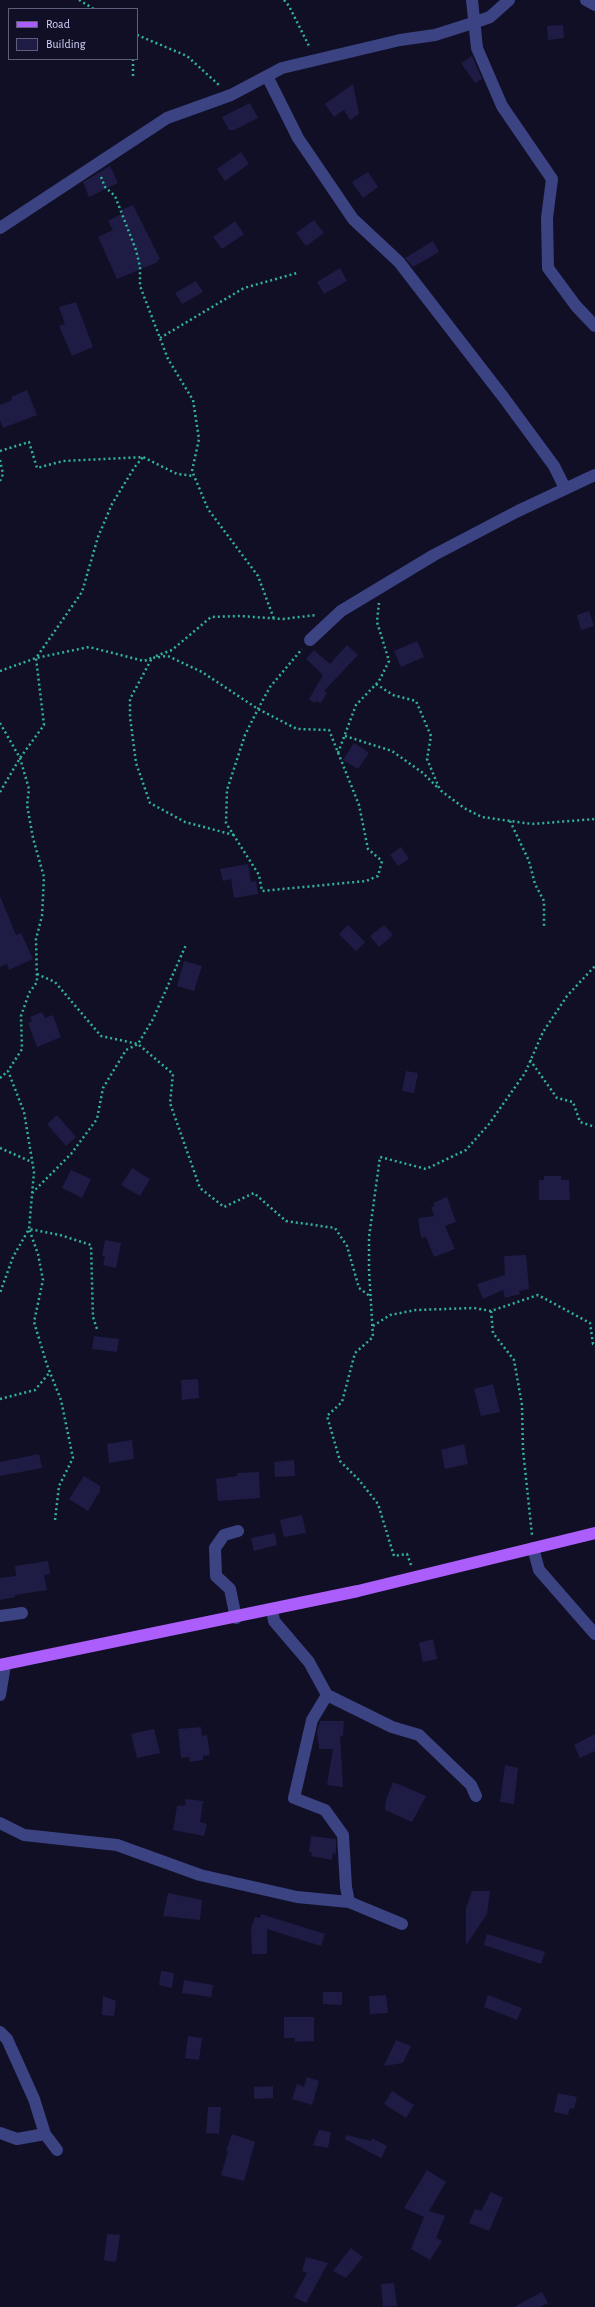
<!DOCTYPE html>
<style>
body{margin:0}
#map{position:relative;width:595px;height:2307px;overflow:hidden;background:#100f25;font-family:"Alegreya Sans",sans-serif}
canvas{display:block}
.legend{position:absolute;left:8px;top:8px;width:130px;height:52px;box-sizing:border-box;background:#100f25;border:1px solid #5e5e7c;margin:0;padding:5px 7px;list-style:none;font-size:12px;color:#d4d5fe}
.legend li{display:flex;align-items:center;gap:8px;height:20px}
.legend b{width:20px;border:1px solid #5e5e7c}
</style>
<div id="map">
<canvas width="595" height="2307"></canvas>
<ul class="legend">
<li><b style="height:5px;background:#ab5efb"></b>Road</li>
<li><b style="height:11px;background:#1e1c45"></b>Building</li>
</ul>
</div>
<script>
const c = document.querySelector('canvas').getContext('2d');
c.lineJoin = 'round';
function fillPath(path, color) {
  c.fillStyle = color;
  c.fill(path, 'evenodd');
}
function toPath(rows) {
  const path = new Path2D();
  for (const r of rows) {
    path.moveTo(r[0], r[1]);
    for (let i = 2; i < r.length; i += 2) path.lineTo(r[i], r[i + 1]);
  }
  return path;
}
function trace(path, color, width, dash) {
  c.strokeStyle = color;
  c.lineWidth = width;
  c.lineCap = dash ? 'butt' : 'round';
  c.setLineDash(dash || []);
  c.stroke(path);
}
fillPath(toPath([
 [563,25,564,38,548,40,547,26],
 [472,56,482,79,475,83,461,63],
 [353,84,359,114,350,120,344,110,334,117,325,104],
 [250,103,258,118,234,130,229,130,222,117],
 [241,152,249,164,225,181,217,169],
 [110,166,118,183,89,197,83,182],
 [368,172,378,187,363,198,352,182],
 [133,205,160,259,157,260,158,262,117,279,98,237,113,230,108,221,123,213,121,210],
 [314,220,324,233,306,246,296,233],
 [235,221,244,234,222,249,213,237],
 [433,241,439,252,413,267,405,258],
 [340,268,347,281,324,294,317,282],
 [196,281,203,292,182,304,175,293],
 [76,302,93,347,72,356,59,326,65,324,59,307],
 [27,390,37,415,3,428,0,420,0,405,12,400,11,397],
 [589,611,594,626,581,630,577,615],
 [417,641,424,657,401,667,394,651],
 [347,645,358,655,324,691,327,693,321,703,316,701,314,703,309,699,323,675,306,659,314,650,330,664],
 [354,743,369,753,358,769,343,760],
 [401,847,409,859,398,866,390,855],
 [248,864,251,882,256,881,258,894,234,898,231,879,223,881,220,869],
 [0,896,16,935,21,933,33,959,9,970,7,964,0,967],
 [348,925,365,942,356,951,339,934],
 [384,925,393,935,379,947,370,936],
 [184,961,202,966,194,991,177,986],
 [42,1012,45,1018,53,1015,61,1037,37,1047,28,1023,32,1021,30,1017],
 [406,1071,418,1073,414,1093,402,1091],
 [57,1115,76,1137,66,1146,47,1124],
 [132,1168,150,1179,140,1196,121,1185],
 [71,1170,91,1179,82,1198,62,1188],
 [544,1176,561,1176,561,1180,569,1180,570,1200,539,1200,539,1180,544,1180],
 [447,1197,456,1222,445,1226,455,1249,434,1257,426,1237,421,1238,418,1218,434,1216,431,1207,435,1206,433,1203],
 [105,1240,121,1243,116,1268,103,1265,105,1256,102,1256],
 [526,1255,529,1289,519,1291,520,1294,505,1298,503,1290,483,1299,477,1284,505,1275,504,1256],
 [94,1336,119,1339,117,1352,92,1349],
 [198,1379,199,1398,182,1400,181,1380],
 [493,1384,500,1412,481,1416,474,1389],
 [132,1440,134,1459,109,1463,107,1444],
 [464,1444,468,1464,445,1469,441,1450],
 [39,1454,42,1468,0,1476,0,1462],
 [294,1460,295,1476,275,1477,274,1462],
 [259,1472,260,1498,218,1501,216,1479,237,1476,237,1473],
 [84,1476,100,1486,100,1491,88,1511,69,1499],
 [302,1515,306,1533,284,1537,280,1520],
 [275,1533,277,1545,254,1551,251,1538],
 [48,1561,50,1574,44,1575,47,1590,15,1595,15,1597,0,1600,0,1578,16,1576,15,1566],
 [433,1639,437,1659,423,1662,419,1643],
 [320,1721,344,1721,343,1736,340,1736,343,1787,327,1785,333,1749,319,1749,317,1732],
 [201,1727,202,1736,207,1735,210,1755,203,1756,203,1760,190,1762,189,1757,181,1758,178,1729],
 [154,1729,160,1753,137,1758,131,1734],
 [595,1734,595,1751,580,1758,574,1745],
 [505,1765,518,1768,514,1804,500,1802],
 [393,1782,426,1796,412,1822,385,1810,386,1800],
 [185,1799,203,1801,200,1822,207,1824,204,1836,173,1830,177,1806,186,1805],
 [311,1836,336,1839,336,1854,333,1853,332,1860,311,1856,312,1852,309,1852],
 [472,1891,490,1891,487,1914,466,1945,466,1908],
 [168,1893,202,1900,200,1920,163,1916],
 [261,1914,325,1934,321,1946,267,1929,267,1954,252,1954,251,1929,255,1917,260,1918],
 [487,1934,545,1952,541,1964,484,1945],
 [161,1971,174,1973,172,1988,159,1985],
 [184,1980,213,1985,211,1997,182,1993],
 [323,1992,342,1992,342,2005,323,2004],
 [386,1995,388,2013,370,2014,369,1996],
 [488,1995,522,2008,517,2020,484,2007],
 [103,1996,116,2001,114,2016,102,2015],
 [284,2017,314,2017,314,2041,295,2042,295,2038,284,2038],
 [188,2036,202,2038,199,2060,185,2058],
 [396,2040,411,2046,403,2063,384,2066],
 [307,2077,319,2081,312,2105,292,2099,297,2084,304,2087],
 [273,2086,273,2098,254,2099,254,2087],
 [392,2091,414,2105,406,2118,384,2104],
 [558,2093,577,2097,574,2109,570,2108,568,2115,554,2112],
 [208,2107,221,2107,219,2134,206,2133],
 [319,2130,331,2132,328,2148,313,2145],
 [232,2134,255,2142,244,2181,221,2175,228,2151,226,2151],
 [346,2135,371,2141,372,2138,387,2146,381,2158,345,2139],
 [427,2170,446,2182,429,2211,445,2216,436,2238,442,2241,430,2260,411,2249,424,2217,404,2208],
 [491,2192,503,2198,489,2231,469,2223,475,2209,481,2211],
 [107,2234,120,2235,116,2262,104,2260],
 [351,2248,363,2257,346,2278,333,2271],
 [306,2257,328,2263,306,2303,294,2297,307,2273,302,2271],
 [394,2283,397,2306,383,2307,381,2284],
 [542,2292,548,2303,540,2307,514,2307]
]), '#1e1c45');
trace(toPath([
 [79,0,94,9],
 [284,0,289,6,310,48],
 [137,35,187,56,219,85],
 [133,59,133,77],
 [101,177,105,187,115,196,136,250,140,267,140,286,168,359,193,400,199,439,192,471,208,509,258,576,274,619],
 [160,338,244,288,297,273],
 [0,451,29,442,37,468,63,461,143,457,177,474,194,476],
 [0,460,3,474,0,481],
 [156,656,172,650,211,617,240,616,283,619,316,615],
 [0,671,36,658,89,647,144,661,152,658],
 [376,684,393,695,416,701,431,736,427,759,440,790,464,808,482,817,532,824,595,819],
 [0,723,20,758,29,789,27,805,33,838,44,877,42,916,36,939,37,982,29,993,21,1016,22,1049,8,1071,24,1112,34,1172,29,1229,13,1257,0,1293],
 [345,736,392,751,423,773,439,789],
 [338,753,356,705,379,681,389,661,377,622,379,603],
 [0,792,20,758,44,725,36,658,82,592,98,537,112,504,134,468,143,457],
 [510,821,529,861,535,884,544,901,544,928],
 [234,835,185,822,150,803,136,763,130,717,130,699,152,658,168,656,202,672,258,709,297,729,329,730,359,805,368,849,382,861,378,876,366,881,262,891,259,875,226,823,227,790,245,735,258,709,270,687,302,649],
 [37,974,55,982,101,1036,138,1044,173,1074,170,1103,200,1188,224,1207,254,1193,286,1221,335,1228,347,1246,359,1288,371,1297],
 [530,1060,557,1098,573,1102,580,1122,595,1127],
 [0,1078,8,1071],
 [0,1148,32,1162],
 [32,1193,71,1154,97,1119,103,1088,126,1050,138,1044,153,1019,186,945],
 [491,1311,493,1333,514,1360,522,1405,523,1450,532,1535],
 [373,1326,390,1315,416,1310,474,1308,491,1311,538,1295,590,1323,593,1344,595,1344],
 [0,1399,35,1390,50,1372],
 [55,1520,59,1486,73,1458,61,1400,47,1365,34,1322,43,1280,38,1254,29,1229,60,1235,91,1245,93,1317,97,1329],
 [411,1565,407,1554,394,1556,378,1504,359,1480,340,1461,327,1416,342,1402,355,1353,373,1337,369,1270,369,1237,380,1157,426,1169,466,1150,489,1124,525,1073,543,1032,567,996,595,966]
]), '#32b49a', 2.5, [2, 3]);
trace(toPath([
 [472,0,477,48,502,106,552,179,547,218,548,268,576,306,595,326],
 [586,0,595,5],
 [267,76,298,138,353,219,399,262,504,398,554,466,565,488],
 [0,228,167,118,231,95,282,68,400,40,435,35,476,22,490,17,509,0],
 [310,640,341,611,434,555,518,511,595,475],
 [533,1548,539,1570,595,1634],
 [272,1609,274,1621,309,1662,327,1695,312,1720,294,1798,325,1810,343,1835,346,1887,349,1902],
 [0,1616,22,1613],
 [236,1618,230,1589,216,1576,215,1548,224,1535,238,1531],
 [0,1695,5,1665],
 [327,1695,392,1727,419,1735,471,1785,476,1796],
 [0,1823,24,1835,117,1845,200,1875,297,1897,349,1902,402,1924],
 [0,2032,7,2039,34,2099,45,2134,57,2150],
 [0,2133,17,2139,45,2134]
]), '#3b4383', 12);
trace(toPath([
 [0,1665,358,1591,595,1533]
]), '#ab5efb', 12);
</script>
